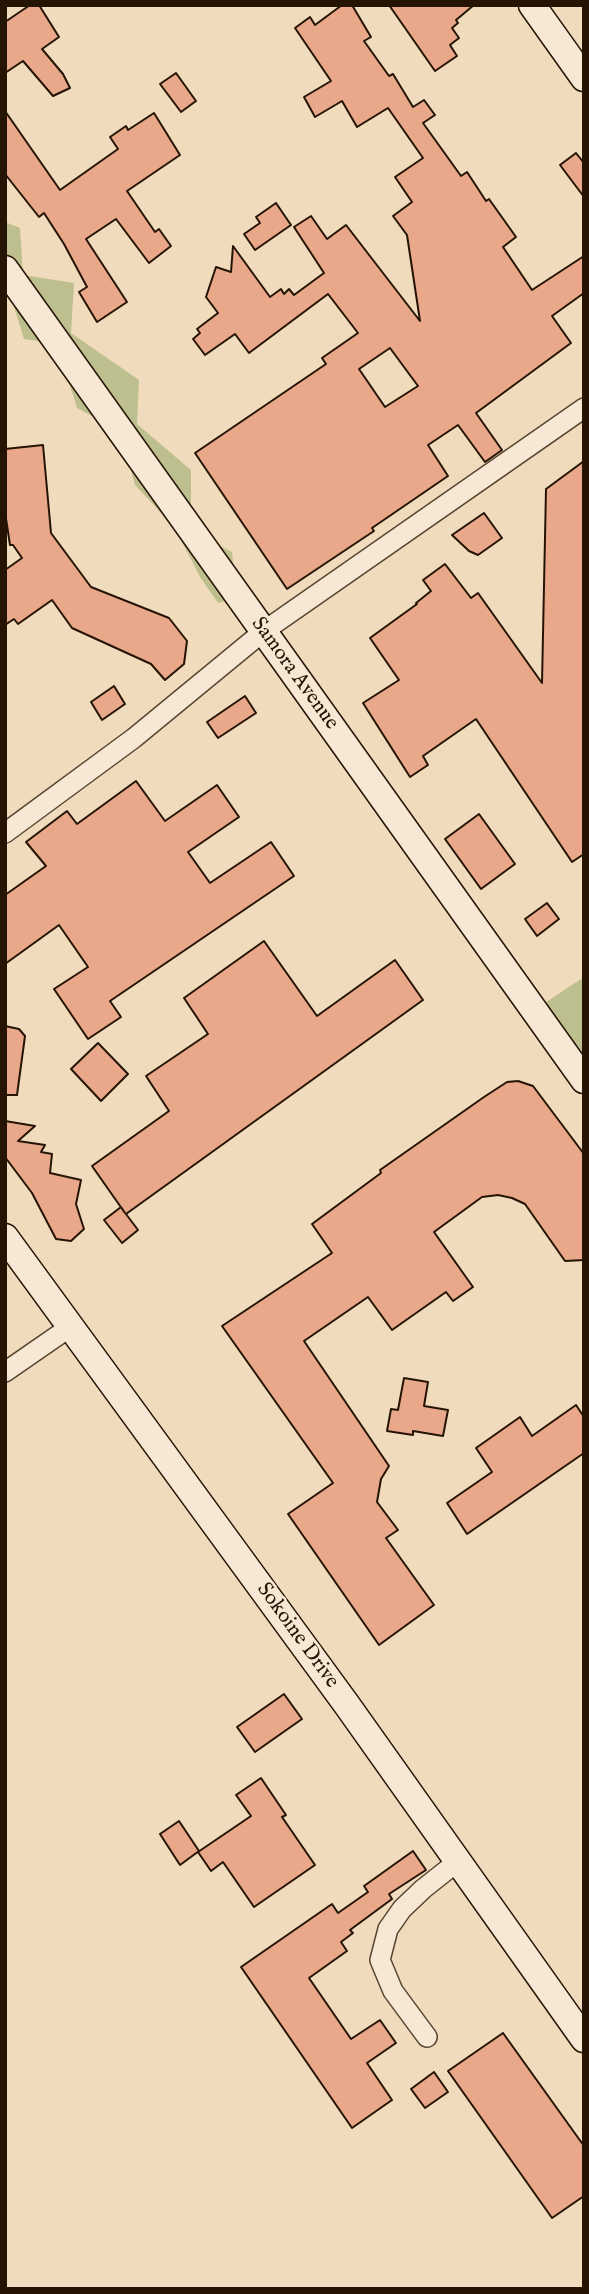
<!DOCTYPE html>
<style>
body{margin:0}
#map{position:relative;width:589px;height:2294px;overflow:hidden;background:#f1dbbd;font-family:"IM FELL English",serif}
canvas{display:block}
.frame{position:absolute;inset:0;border:7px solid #251404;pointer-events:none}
</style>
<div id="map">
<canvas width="589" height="2294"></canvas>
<div class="frame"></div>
</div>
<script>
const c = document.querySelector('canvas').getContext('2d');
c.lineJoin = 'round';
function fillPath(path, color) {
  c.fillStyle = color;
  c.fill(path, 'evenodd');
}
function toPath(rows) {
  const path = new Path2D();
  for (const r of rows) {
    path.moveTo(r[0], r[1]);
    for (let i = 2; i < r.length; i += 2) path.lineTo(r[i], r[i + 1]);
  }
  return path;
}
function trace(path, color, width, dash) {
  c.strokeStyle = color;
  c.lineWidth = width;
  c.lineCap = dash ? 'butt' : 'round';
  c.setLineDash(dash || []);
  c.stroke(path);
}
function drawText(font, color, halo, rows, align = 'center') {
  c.font = font + ' "IM FELL English",serif';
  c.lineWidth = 5;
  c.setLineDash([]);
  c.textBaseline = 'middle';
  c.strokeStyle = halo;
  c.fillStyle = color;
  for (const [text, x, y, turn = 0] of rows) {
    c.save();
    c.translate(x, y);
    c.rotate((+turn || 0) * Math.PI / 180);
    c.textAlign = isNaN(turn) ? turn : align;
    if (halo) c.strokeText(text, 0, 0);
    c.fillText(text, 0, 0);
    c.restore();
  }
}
fillPath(toPath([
 [5,222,20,228,23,275,74,283,71,333,139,380,137,424,191,470,191,531,232,552,236,599,218,603,200,577,175,528,135,485,120,431,77,408,57,344,24,339,5,278],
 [584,977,584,1072,537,1008]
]), '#bebf8e');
const building = toPath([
 [30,5,39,5,59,37,42,49,63,74,70,88,53,96,23,61,5,73,5,22,30,5],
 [342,5,352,5,371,37,364,41,389,76,393,74,413,107,424,100,435,115,423,123,461,176,467,172,486,201,489,199,516,237,503,247,532,290,584,256,584,293,552,316,571,343,476,413,502,450,485,462,458,425,428,445,448,476,372,528,374,531,287,589,195,453,326,364,322,358,358,333,328,294,249,353,235,334,205,355,193,339,200,333,197,329,218,313,206,297,216,267,231,272,233,246,270,297,281,289,284,294,289,289,294,295,324,273,294,227,311,216,327,239,346,225,420,321,407,235,393,216,412,202,395,177,423,158,388,108,357,127,342,101,315,117,304,97,331,81,295,28,310,17,315,25,342,5],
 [390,348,418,386,385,407,359,369,390,348],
 [389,5,474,5,456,20,458,23,452,28,459,38,450,45,457,56,435,71,389,5],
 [176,73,196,101,181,112,160,84,176,73],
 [5,111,60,190,118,149,110,137,126,126,128,130,154,113,180,155,127,191,155,232,159,229,171,246,149,263,116,219,86,239,127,302,97,322,79,292,87,287,64,244,44,213,39,217,5,174,5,111],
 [576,153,584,163,584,197,560,165,576,153],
 [276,203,291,225,255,250,244,234,260,223,256,217,276,203],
 [43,445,51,533,91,587,169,618,187,641,184,664,165,680,151,664,72,628,52,600,18,624,14,619,5,625,5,570,22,558,13,545,10,545,5,512,5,449,43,445],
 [584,461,584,854,572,862,476,719,423,756,428,765,410,777,363,703,399,680,370,638,417,604,416,603,431,591,423,580,445,564,471,598,478,593,542,683,546,489,584,461],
 [484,513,502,538,478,555,469,551,452,535,484,513],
 [114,686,125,704,102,720,91,702,114,686],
 [245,696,256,713,218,738,207,722,245,696],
 [136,781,165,821,217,785,239,817,188,852,210,883,271,842,294,876,110,1001,121,1017,88,1039,54,989,88,967,59,925,5,964,5,895,46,866,26,842,67,811,77,824,136,781],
 [479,814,515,864,481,889,445,839,479,814],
 [547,903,559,919,537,936,525,919,547,903],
 [264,941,317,1016,395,960,423,1000,126,1214,138,1230,122,1243,104,1220,121,1207,125,1213,92,1166,169,1111,146,1076,208,1034,184,998,264,941],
 [5,1026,19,1029,25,1036,17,1095,5,1095,5,1026],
 [98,1043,128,1074,101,1101,71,1069,98,1043],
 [518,1081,533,1086,584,1154,584,1260,565,1261,525,1204,512,1198,498,1195,482,1197,434,1232,473,1287,453,1301,446,1292,392,1330,368,1297,304,1341,389,1466,381,1479,377,1502,398,1530,386,1538,434,1605,379,1645,288,1514,333,1483,222,1326,332,1253,312,1224,381,1173,380,1170,484,1097,507,1082,518,1081],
 [5,1121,35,1126,18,1141,45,1145,41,1152,52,1154,50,1173,81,1180,76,1204,84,1229,71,1241,56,1239,32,1193,5,1157,5,1121],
 [404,1378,428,1382,424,1406,448,1410,443,1436,413,1431,413,1435,387,1431,391,1409,398,1410,404,1378],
 [576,1405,584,1417,584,1453,467,1534,447,1503,492,1472,476,1448,520,1417,532,1436,576,1405],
 [284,1694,302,1719,255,1752,237,1727,284,1694],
 [261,1778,286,1815,282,1817,315,1865,254,1907,223,1862,211,1871,198,1852,251,1816,236,1795,261,1778],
 [179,1821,199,1851,180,1865,160,1834,179,1821],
 [413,1851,426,1870,389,1894,392,1899,350,1930,353,1933,341,1942,347,1951,309,1978,351,2039,380,2020,396,2043,367,2063,392,2100,352,2128,241,1967,332,1904,338,1913,368,1892,364,1886,413,1851],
 [503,2033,584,2146,584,2196,552,2218,448,2071,503,2033],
 [434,2072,448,2092,425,2108,411,2089,434,2072]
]);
fillPath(building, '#e8a889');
trace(building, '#251404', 2);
const street = toPath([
 [5,833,134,738,264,631,584,408],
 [5,1372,70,1327],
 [427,2037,393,1991,380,1960,388,1929,402,1909,423,1889,457,1862]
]);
const secondary = toPath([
 [532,5,584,78],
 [5,269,584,1080],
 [5,1237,347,1705,584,2039]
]);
trace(street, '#584632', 22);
trace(secondary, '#251404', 29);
trace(street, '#f6e8d4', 19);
trace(secondary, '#f6e8d4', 26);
drawText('21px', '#251404', '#f6e8d4', [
 ["Samora Avenue",294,674,54],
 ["Sokoine Drive",297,1636,54]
]);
</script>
